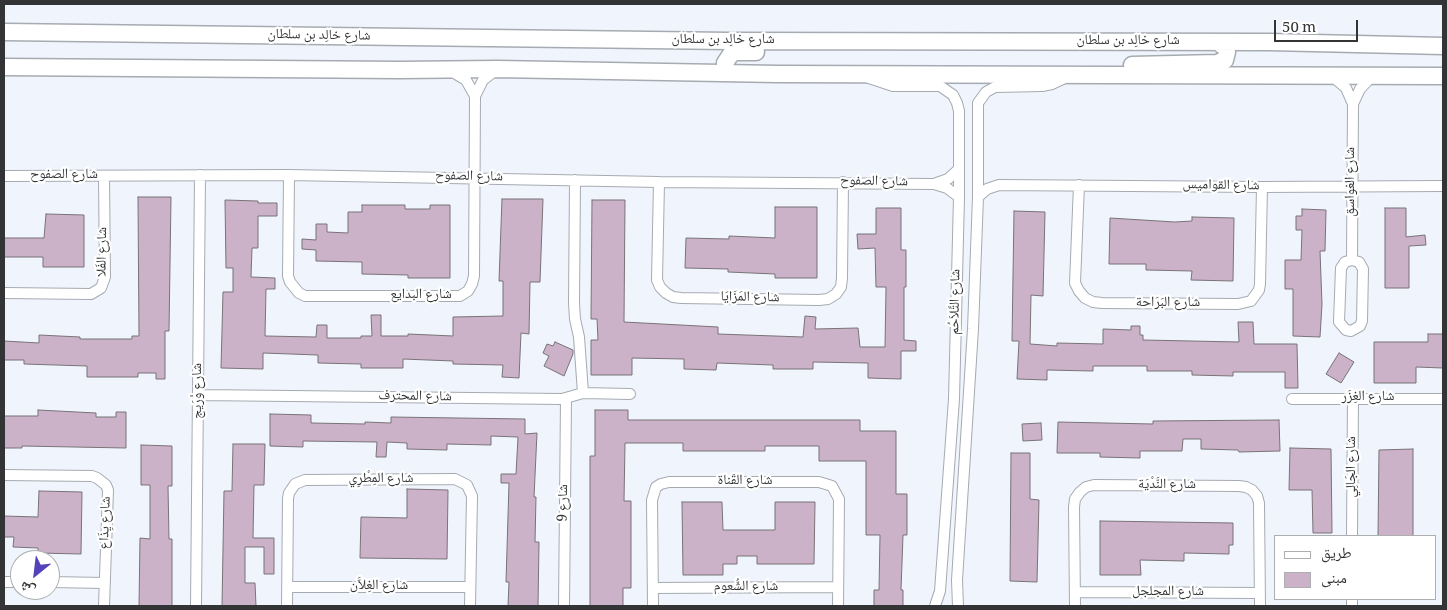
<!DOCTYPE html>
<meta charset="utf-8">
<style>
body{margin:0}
#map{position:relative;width:1447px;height:610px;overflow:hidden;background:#f0f4fc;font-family:Georgia,"Noto Naskh Arabic",serif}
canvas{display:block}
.frame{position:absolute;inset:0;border:5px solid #323436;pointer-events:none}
.legend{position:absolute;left:1274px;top:535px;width:162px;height:65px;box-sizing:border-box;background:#fff;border:1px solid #adaeaf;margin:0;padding:6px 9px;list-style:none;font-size:15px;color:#323436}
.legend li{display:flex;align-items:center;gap:10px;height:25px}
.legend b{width:25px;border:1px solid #adaeaf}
.north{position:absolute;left:10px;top:550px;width:50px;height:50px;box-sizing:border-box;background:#fff;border:1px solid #adaeaf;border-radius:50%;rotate:209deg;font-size:14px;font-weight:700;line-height:20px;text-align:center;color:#323436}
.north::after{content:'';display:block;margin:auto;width:18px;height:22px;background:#5342ba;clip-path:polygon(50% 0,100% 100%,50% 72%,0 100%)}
.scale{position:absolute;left:1274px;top:20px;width:84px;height:22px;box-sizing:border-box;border:2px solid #323436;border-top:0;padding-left:6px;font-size:15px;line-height:18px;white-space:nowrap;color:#323436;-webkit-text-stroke:4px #fff;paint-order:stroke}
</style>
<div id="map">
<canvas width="1447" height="610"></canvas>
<div class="frame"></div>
<ul class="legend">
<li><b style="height:6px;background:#fff"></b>طريق</li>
<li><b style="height:14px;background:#cbb2c8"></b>مبنى</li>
</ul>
<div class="north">ش</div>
<div class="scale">50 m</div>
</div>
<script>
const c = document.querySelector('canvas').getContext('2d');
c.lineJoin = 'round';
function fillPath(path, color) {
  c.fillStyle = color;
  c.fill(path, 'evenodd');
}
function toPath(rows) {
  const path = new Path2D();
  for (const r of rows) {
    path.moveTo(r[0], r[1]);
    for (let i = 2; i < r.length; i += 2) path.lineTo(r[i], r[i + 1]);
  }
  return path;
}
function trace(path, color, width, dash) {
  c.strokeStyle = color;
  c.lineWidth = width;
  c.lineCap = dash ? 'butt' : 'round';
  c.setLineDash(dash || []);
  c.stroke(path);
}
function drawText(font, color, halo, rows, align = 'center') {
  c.font = font + ' Georgia,"Noto Naskh Arabic",serif';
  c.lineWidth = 4.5;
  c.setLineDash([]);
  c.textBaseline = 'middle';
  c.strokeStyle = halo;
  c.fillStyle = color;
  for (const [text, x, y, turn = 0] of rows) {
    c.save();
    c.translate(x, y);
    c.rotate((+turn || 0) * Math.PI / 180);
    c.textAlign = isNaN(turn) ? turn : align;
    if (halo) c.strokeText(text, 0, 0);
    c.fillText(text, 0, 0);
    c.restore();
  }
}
const building = toPath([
 [138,197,171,197,169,331,165,331,165,379,156,379,156,373,138,373,138,377,87,377,87,366,24,364,24,360,4,360,4,341,39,343,39,335,80,337,80,339,132,339,132,336,139,336,138,197],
 [502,199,543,199,540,282,530,282,529,334,521,333,519,378,502,377,503,365,453,364,453,361,403,359,403,368,361,368,361,364,318,363,318,355,263,353,263,369,221,368,223,292,233,292,233,268,226,268,225,200,258,201,258,203,277,203,277,216,258,216,258,248,252,248,251,277,275,278,275,289,266,289,265,336,316,337,317,325,327,325,327,338,361,338,361,336,372,336,371,315,381,315,381,336,408,336,408,334,453,336,453,317,503,316,503,281,499,281,502,199],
 [592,200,625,200,624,322,718,327,718,334,803,337,805,316,816,317,815,329,858,328,860,347,885,347,886,287,876,287,875,248,858,249,857,234,876,234,876,208,901,208,901,250,906,250,906,287,904,287,904,340,916,341,916,351,901,351,901,379,868,378,868,363,813,362,813,369,773,369,773,365,717,363,716,370,684,369,684,359,632,358,632,375,591,375,591,340,598,340,597,319,591,319,592,200],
 [362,205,405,205,405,209,430,209,430,205,450,205,450,278,408,278,408,275,362,274,362,262,316,261,316,250,302,249,302,239,316,240,316,224,327,224,327,232,348,233,348,212,362,212,362,205],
 [775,207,817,207,817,278,775,278,775,274,728,272,728,269,685,268,686,238,729,239,729,236,775,238,775,207],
 [1385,208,1406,208,1406,237,1425,235,1426,245,1409,246,1409,288,1385,288,1385,208],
 [1302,209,1326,210,1325,251,1320,251,1322,304,1320,337,1293,336,1293,289,1285,289,1285,260,1301,260,1302,230,1296,230,1296,216,1302,216,1302,209],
 [1014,211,1045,212,1043,296,1031,295,1030,344,1057,346,1057,343,1103,344,1103,329,1131,330,1131,326,1140,326,1140,335,1143,335,1143,340,1239,342,1238,322,1253,322,1254,344,1297,344,1298,388,1285,388,1285,372,1233,372,1233,376,1192,375,1192,371,1147,371,1147,366,1093,366,1093,371,1047,370,1047,380,1017,379,1019,341,1012,341,1014,211],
 [46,214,84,215,84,267,43,267,43,257,4,257,4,238,44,238,46,214],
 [1192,217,1234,218,1233,281,1191,280,1192,271,1146,270,1146,264,1109,264,1110,218,1175,222,1192,221,1192,217],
 [1428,334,1443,334,1443,368,1416,367,1416,383,1374,383,1374,342,1428,342,1428,334],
 [555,342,573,350,573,354,564,376,544,366,549,356,543,353,547,344,553,346,555,342],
 [1339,353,1354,362,1341,383,1326,374,1339,353],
 [38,410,96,413,96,417,116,417,116,412,126,412,126,448,22,446,22,448,4,448,4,416,38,416,38,410],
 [595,410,628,410,628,420,860,420,860,431,896,431,896,494,907,494,907,535,903,535,901,590,903,590,903,606,874,606,874,590,879,590,880,535,866,535,866,461,819,461,819,446,765,446,765,451,683,451,683,443,625,443,624,501,631,501,631,588,623,588,623,606,590,606,590,456,595,456,595,410],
 [270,414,311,415,311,423,365,424,365,422,391,423,391,417,525,419,525,434,537,433,534,497,536,497,535,542,539,542,538,606,508,606,509,582,506,582,509,483,501,483,501,474,516,474,518,437,491,436,491,445,447,444,447,450,407,449,407,443,387,442,386,457,376,457,377,442,303,441,303,447,270,446,270,414],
 [1279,420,1280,451,1239,452,1238,450,1201,449,1201,439,1183,439,1182,451,1140,451,1140,458,1100,457,1100,453,1057,453,1058,422,1153,424,1153,421,1279,420],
 [1041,423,1042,440,1023,441,1022,424,1041,423],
 [233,444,265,444,264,485,254,485,253,538,274,538,274,574,264,574,264,547,245,547,245,583,255,583,256,606,222,606,224,491,232,491,233,444],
 [141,445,172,446,172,486,168,486,169,539,172,539,172,606,139,606,140,538,150,539,150,485,141,485,141,445],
 [1290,448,1331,449,1332,533,1313,533,1312,490,1289,490,1290,448],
 [1413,449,1413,536,1378,536,1379,450,1413,449],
 [1011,453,1030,453,1030,499,1039,500,1037,582,1010,581,1011,453],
 [407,489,448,490,447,559,360,558,361,517,407,518,407,489],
 [39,491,82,492,81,554,38,553,38,548,13,547,14,537,4,537,4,516,38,517,39,491],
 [682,502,722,502,723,530,775,530,775,502,815,502,814,564,757,564,757,556,737,556,737,564,723,564,723,575,683,575,682,502],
 [1100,521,1233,523,1233,545,1229,545,1229,554,1184,553,1184,561,1140,560,1141,575,1100,575,1100,521]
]);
fillPath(building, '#cbb2c8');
trace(building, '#797278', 1);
const street = toPath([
 [451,71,466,80,475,96],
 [866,77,893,86,940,86,953,95,957,103,959,111,959,197,954,399,940,591,935,606],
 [1333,77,1346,88,1353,104,1352,260],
 [1353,104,1360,89,1371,77],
 [289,175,288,276,290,282,299,293,305,296,460,296,468,291,472,284,474,276,475,96,483,80,496,70],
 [4,176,289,175,659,182,934,184,947,188,959,197],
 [575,180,574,303,575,319,579,337,583,393],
 [659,182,657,280,660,287,666,293,673,297,681,298,819,300,828,299,836,294,841,287,842,278,843,182],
 [934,184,948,179,959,169],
 [1079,185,1075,283,1079,291,1085,298,1093,302,1102,303,1238,304,1251,301,1259,290,1260,284,1262,187],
 [978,197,987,189,999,185,1262,187,1443,186],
 [1352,260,1359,262,1363,269,1362,321,1360,326,1351,331,1346,330,1339,322,1341,268,1345,262,1352,260],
 [4,293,91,294,101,288,105,277,104,177],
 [199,395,562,399,583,393,630,394],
 [1292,399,1443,399],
 [4,475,92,476,97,478,106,485,108,490,104,606],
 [1352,536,1353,398],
 [4,582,20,582],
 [50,582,105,583],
 [287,587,470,587],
 [653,588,838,587],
 [1075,592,1260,593],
 [196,606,200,175],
 [287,606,288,498,289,493,295,484,305,480,455,479,467,485,472,496,470,606],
 [564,606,566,399],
 [653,606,652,500,656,487,661,484,669,482,819,482,832,486,839,499,838,606],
 [958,606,957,580,973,329,978,197,978,103,986,92,995,87,1042,86,1052,84,1067,77],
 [1075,606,1074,507,1075,499,1080,492,1086,487,1094,485,1239,486,1246,487,1252,490,1257,496,1259,503,1260,606],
 [1352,606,1352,599]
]);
const primary = toPath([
 [4,32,730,41,1269,42,1443,46],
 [1132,65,1217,63,1225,60,1227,52,1226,48,1219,43],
 [4,67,400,70,497,69,778,74,1443,76],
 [727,73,725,63,731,54,736,52,756,52]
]);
trace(street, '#a6abb1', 12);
trace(primary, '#a6abb1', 19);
trace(street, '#fff', 10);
trace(primary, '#fff', 16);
drawText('14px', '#323436', '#fff', [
 ["شارع خالِد بن سلطان",319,37,1],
 ["شارع خالِد بن سلطان",723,41],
 ["شارع خالِد بن سلطان",1128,42],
 ["شارع الصفوح",64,176],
 ["شارع الصفوح",469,178,1],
 ["شارع الغواسق",1352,182,-90],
 ["شارع الصفوح",874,183,1],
 ["شارع القواميس",1221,187,1],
 ["شارع الفَلا",104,252,-89],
 ["شارع البدايع",421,296],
 ["شارع المَزَايَا",750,299,1],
 ["شارع التَّلاَحُم",957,302,-89],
 ["شارع البَرَاحة",1168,304],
 ["شارع وْرَيج",199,391,-90],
 ["شارع المحترف",415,398,1],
 ["شارع الغِزَر",1368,398],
 ["شارع الجَالِي",1353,467,-90],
 ["شارع المِطْرِي",381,480],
 ["شارع القَناة",745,482],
 ["شارع النَّدْيَة",1167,486],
 ["شارع 9",565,503,-89],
 ["شارع يِذَاع",107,523,-88],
 ["شارع الغِلاَّن",379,587],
 ["شارع الشُّعوم",746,588],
 ["شارع المجلجل",1168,593]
]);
</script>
